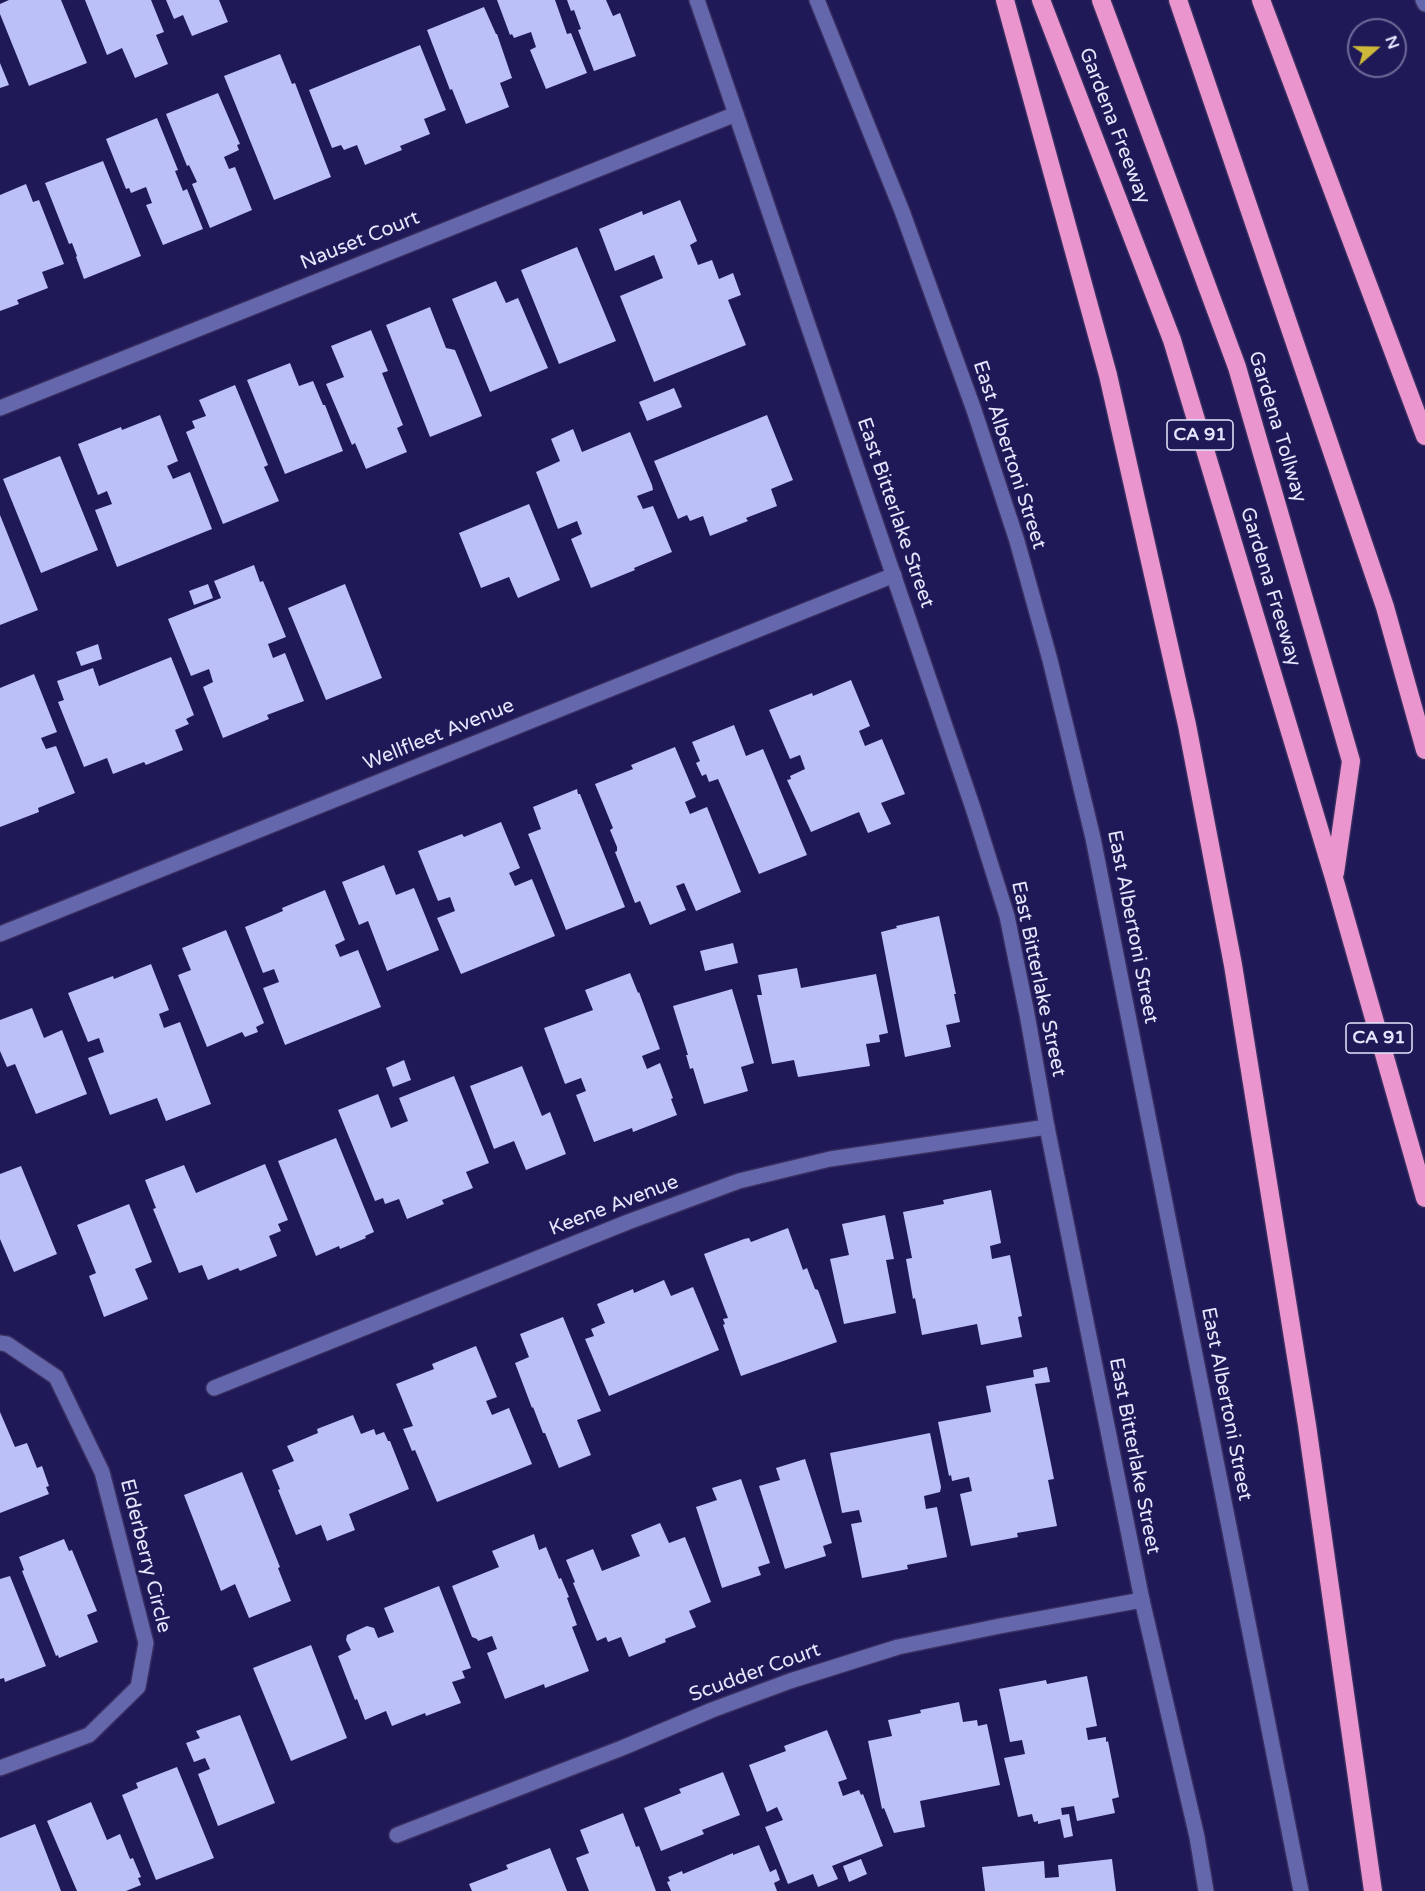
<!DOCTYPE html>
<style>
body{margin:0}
#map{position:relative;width:1425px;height:1891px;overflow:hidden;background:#201957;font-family:"Varela Round",sans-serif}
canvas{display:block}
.north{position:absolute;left:1347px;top:18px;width:60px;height:60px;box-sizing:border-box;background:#201957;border:2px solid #6e6b9a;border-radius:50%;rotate:70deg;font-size:16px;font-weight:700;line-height:24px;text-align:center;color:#e4e7fe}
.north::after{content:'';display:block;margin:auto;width:21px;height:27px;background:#ccb939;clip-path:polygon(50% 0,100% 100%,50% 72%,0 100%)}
</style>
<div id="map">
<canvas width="1425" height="1891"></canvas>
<div class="north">N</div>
</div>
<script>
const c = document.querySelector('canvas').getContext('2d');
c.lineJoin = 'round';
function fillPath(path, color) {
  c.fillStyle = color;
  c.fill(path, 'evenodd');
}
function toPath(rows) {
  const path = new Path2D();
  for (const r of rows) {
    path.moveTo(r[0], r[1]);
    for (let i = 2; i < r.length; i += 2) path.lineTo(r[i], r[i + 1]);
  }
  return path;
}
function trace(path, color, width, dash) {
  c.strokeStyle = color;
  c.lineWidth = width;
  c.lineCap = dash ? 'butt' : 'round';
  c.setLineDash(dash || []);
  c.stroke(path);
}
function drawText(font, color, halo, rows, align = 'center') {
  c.font = font + ' "Varela Round",sans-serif';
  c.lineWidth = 6;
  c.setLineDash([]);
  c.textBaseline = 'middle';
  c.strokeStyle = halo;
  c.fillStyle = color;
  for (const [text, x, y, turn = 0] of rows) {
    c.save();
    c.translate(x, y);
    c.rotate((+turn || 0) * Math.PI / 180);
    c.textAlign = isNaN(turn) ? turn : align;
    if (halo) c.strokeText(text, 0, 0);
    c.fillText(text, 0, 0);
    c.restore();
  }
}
fillPath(toPath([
 [9,0,61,0,87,63,29,86,0,14,0,4],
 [85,0,151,0,164,32,156,35,168,64,135,78,122,48,107,55],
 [166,0,219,0,228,22,192,36,183,15,174,19],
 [497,0,555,0,567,34,571,33,587,73,546,89,530,50,536,47,531,32,514,38,512,34,510,35],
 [567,0,606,0,613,16,620,13,636,56,594,71,578,30,581,29,574,10,571,11],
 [484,7,496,34,497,34,512,78,500,83,509,107,466,124,452,89,450,90,427,30],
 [420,45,446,110,424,119,430,134,400,146,402,150,365,165,357,145,344,150,341,145,332,148,309,90],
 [280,54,292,84,295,83,331,177,274,200,224,76],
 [0,63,9,85,0,88],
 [218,93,240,144,237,145,239,150,224,157,229,169,235,167,252,210,210,228,192,184,197,182,189,165,187,166,166,114],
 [157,118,178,170,175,171,183,191,187,189,203,229,163,245,146,205,152,203,146,187,131,193,129,188,126,189,106,139],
 [103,161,141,256,84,279,76,257,77,256,72,243,69,244,45,183],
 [26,184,33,202,39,200,64,264,42,272,48,288,17,300,19,304,0,311,0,195],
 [680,200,697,241,690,245,698,265,712,260,719,279,733,273,741,295,728,300,746,345,654,382,620,296,663,278,654,255,615,271,599,229,642,211,643,215],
 [577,247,616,341,559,364,521,270],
 [496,281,506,303,518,298,548,368,490,392,452,299],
 [430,307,446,348,455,350,482,416,430,437,386,325],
 [371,330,388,371,382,373,403,425,397,428,407,452,366,469,355,443,352,445,326,384,344,377,331,346],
 [290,363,299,386,313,381,323,405,325,405,343,451,285,474,247,380],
 [235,385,268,465,264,467,279,501,223,524,186,432,195,428,192,421,206,416,199,400],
 [674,388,682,407,647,421,639,402],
 [160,415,178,461,167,466,173,479,190,472,212,529,117,567,95,510,112,504,107,491,98,495,78,444,121,427,122,430],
 [767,415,793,480,771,489,777,506,746,518,748,521,710,536,703,516,690,521,687,515,678,519,654,461],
 [573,429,582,452,630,432,652,485,653,490,637,496,643,509,653,506,672,552,634,568,635,570,591,588,571,539,582,534,577,521,558,529,536,472,560,461,551,439],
 [60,456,98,550,41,573,3,479],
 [529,504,560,580,518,598,509,577,481,588,459,533],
 [0,515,38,610,0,625],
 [254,565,260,582,263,581,286,637,268,644,273,658,285,653,304,701,267,715,269,719,223,738,203,687,213,682,209,669,191,676,168,619,221,598,214,581],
 [208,584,213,598,194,605,189,591],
 [345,584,382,678,326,700,288,608],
 [98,644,102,659,81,666,76,652],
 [171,657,194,715,186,719,189,724,175,730,183,750,146,765,144,762,113,774,107,758,84,767,58,702,64,700,57,681,93,668,99,686],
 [34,674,57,732,41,738,46,749,56,746,75,793,38,808,39,812,0,827,0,688],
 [851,680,870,726,859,731,865,746,882,739,905,794,881,803,891,824,868,833,859,812,811,832,787,780,791,779,790,776,805,769,800,755,790,759,769,710,812,693,813,696],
 [734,725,746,756,763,749,807,855,759,874,718,779,709,782,706,774,702,776,696,763,700,761,692,742],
 [675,747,696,797,685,802,690,814,707,807,741,892,696,911,684,883,676,886,686,910,650,925,640,901,635,903,615,852,617,851,617,847,610,830,613,828,595,784,633,769,631,765],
 [577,789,578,794,580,794,625,907,566,930,528,834,541,829,533,807],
 [501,822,520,868,509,873,515,886,532,879,555,936,461,974,437,918,455,911,450,897,438,901,418,851,462,834,464,837],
 [384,865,396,895,414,888,439,950,387,971,368,921,359,925,342,882],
 [325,890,345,940,335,945,340,957,358,950,381,1007,285,1045,263,988,279,982,274,969,263,973,245,927,283,911,282,908],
 [939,916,956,994,954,994,960,1022,946,1025,951,1047,905,1057,881,932,897,928,896,926],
 [226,930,264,1023,256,1027,258,1032,245,1037,242,1032,207,1047,178,975,191,970,182,948],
 [733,943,738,963,705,971,700,951],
 [151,964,169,1010,159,1014,164,1028,180,1022,211,1104,166,1121,157,1098,110,1115,88,1058,104,1052,99,1038,88,1042,68,993,113,976,114,979],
 [797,968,801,988,876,974,888,1033,879,1035,880,1042,866,1044,870,1066,798,1077,794,1060,772,1064,757,995,762,995,758,975],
 [630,973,638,993,639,992,660,1049,642,1056,647,1069,660,1063,673,1098,671,1099,677,1115,633,1132,632,1128,594,1142,576,1095,586,1091,581,1078,565,1084,544,1028,593,1010,585,990],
 [732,989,754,1063,741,1067,748,1091,704,1104,693,1068,690,1069,686,1055,688,1055,673,1006],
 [32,1008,44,1038,62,1030,87,1094,36,1114,15,1064,7,1067,0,1051,0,1020],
 [404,1060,411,1080,393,1087,386,1068],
 [522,1066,542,1116,550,1112,566,1154,526,1170,514,1141,494,1149,470,1086],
 [454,1076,489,1163,466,1172,473,1188,442,1200,444,1204,407,1219,399,1199,385,1204,383,1198,375,1201,338,1110,378,1094,391,1128,408,1121,399,1098],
 [336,1138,374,1232,365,1236,366,1238,340,1249,339,1246,316,1256,278,1161],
 [265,1164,288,1220,278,1224,281,1231,269,1236,277,1256,240,1271,238,1268,208,1280,202,1265,179,1273,153,1209,156,1208,145,1180,184,1165,196,1193],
 [21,1166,57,1254,14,1272,0,1239,0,1174],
 [991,1190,1001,1243,990,1246,992,1259,1010,1255,1022,1316,1018,1317,1022,1337,981,1345,977,1324,922,1335,915,1298,913,1299,906,1259,912,1258,903,1212,944,1204,943,1200],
 [129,1204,152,1262,135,1269,148,1299,104,1317,89,1276,96,1273,77,1225],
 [885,1215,894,1259,886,1260,896,1313,844,1324,830,1259,849,1255,842,1224],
 [788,1228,803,1270,807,1268,815,1289,818,1290,837,1342,741,1376,723,1325,725,1324,723,1319,728,1318,704,1254,744,1239,749,1238,751,1242],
 [664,1280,671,1296,693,1287,719,1350,609,1396,585,1339,594,1336,591,1329,605,1323,597,1304,633,1289,634,1293],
 [563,1317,601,1411,577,1420,591,1455,559,1468,545,1433,543,1433,533,1407,532,1408,515,1363,529,1357,520,1334],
 [476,1346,497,1397,486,1401,492,1415,509,1408,532,1464,437,1502,415,1450,412,1451,403,1429,413,1426,396,1384,434,1369,432,1364],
 [1047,1367,1050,1382,1035,1384,1054,1479,1048,1480,1057,1526,1017,1533,1018,1537,971,1546,960,1494,972,1491,969,1477,952,1481,951,1475,949,1476,938,1422,991,1412,986,1386,1034,1377,1033,1370],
 [0,1412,15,1447,27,1443,37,1468,42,1466,49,1486,46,1487,49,1494,0,1513],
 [353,1415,361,1434,374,1429,376,1435,384,1432,388,1441,390,1441,409,1489,349,1514,355,1530,327,1541,321,1525,296,1535,278,1490,280,1489,272,1470,294,1461,287,1446,318,1433,317,1429],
 [930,1433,941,1487,940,1492,924,1496,926,1509,937,1507,947,1557,907,1565,908,1569,862,1578,851,1524,862,1522,859,1510,842,1513,830,1453],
 [805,1459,832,1543,823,1546,826,1556,785,1569,759,1486,780,1480,776,1468],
 [242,1472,280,1567,278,1568,291,1601,249,1618,235,1584,221,1591,184,1495],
 [741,1479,770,1563,758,1567,761,1575,722,1588,696,1507,717,1500,712,1488],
 [660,1523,669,1543,685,1537,711,1602,689,1611,696,1627,665,1639,666,1642,629,1657,621,1637,608,1642,606,1637,597,1641,573,1583,575,1582,566,1560,593,1549,602,1571,640,1556,631,1535],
 [534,1534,539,1550,546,1547,559,1579,561,1578,569,1597,567,1598,577,1625,572,1627,589,1671,545,1688,544,1684,505,1699,487,1653,497,1649,492,1636,478,1641,477,1639,472,1637,452,1586,499,1567,492,1551],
 [64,1539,69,1551,72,1550,97,1611,87,1615,98,1642,59,1658,58,1655,56,1656,22,1571,24,1570,19,1557],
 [10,1576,46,1666,5,1682,4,1678,0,1679,0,1579],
 [439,1586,471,1668,462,1671,465,1678,452,1682,461,1703,426,1716,425,1713,392,1726,386,1711,365,1720,357,1699,355,1700,338,1656,351,1650,346,1640,347,1635,367,1626,374,1628,378,1638,394,1632,384,1608],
 [311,1645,347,1738,291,1761,253,1668],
 [1087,1676,1097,1726,1086,1728,1088,1740,1106,1737,1106,1742,1108,1741,1119,1797,1112,1799,1115,1813,1077,1821,1074,1806,1061,1808,1062,1815,1069,1814,1073,1836,1064,1838,1060,1819,1038,1824,1038,1821,1034,1822,1032,1814,1018,1817,1004,1758,1025,1754,1022,1740,1010,1742,999,1689,1046,1680,1047,1684],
 [959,1702,963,1722,977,1720,978,1726,987,1724,1000,1785,920,1801,925,1827,894,1833,884,1808,882,1809,868,1741,892,1736,888,1720,921,1713,920,1710],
 [240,1715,275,1803,218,1826,198,1774,210,1769,205,1758,194,1762,186,1743,200,1738,196,1731],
 [827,1730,847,1779,838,1782,843,1796,859,1790,861,1795,863,1794,883,1846,832,1866,838,1879,818,1887,813,1874,788,1884,765,1827,783,1820,777,1807,767,1812,749,1765,786,1751,784,1746],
 [177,1767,214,1858,156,1880,122,1795,138,1788,136,1783],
 [723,1772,740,1815,702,1830,704,1834,661,1851,644,1808,681,1793,679,1789],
 [91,1802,107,1840,120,1834,130,1859,133,1858,141,1877,138,1878,141,1885,126,1891,77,1891,47,1821],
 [623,1813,636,1847,639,1846,656,1891,589,1891,576,1858,589,1853,580,1830],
 [35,1824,61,1891,0,1891,0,1838],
 [759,1845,770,1872,776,1869,780,1880,774,1883,777,1891,671,1891,667,1882,670,1881,668,1877,682,1871,683,1874,733,1853,733,1855],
 [550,1848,567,1891,472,1891,469,1884,508,1869,506,1865],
 [861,1859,867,1874,849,1882,843,1866],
 [1112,1859,1116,1891,985,1891,982,1867,1044,1861,1045,1878,1059,1877,1058,1865]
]), '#bbc0f8');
const street = toPath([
 [0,408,736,114],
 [0,934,894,575],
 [0,1343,7,1344,56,1377,102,1472,146,1643,138,1687,89,1735,0,1768],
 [214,1388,628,1222,739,1181,830,1159,1047,1127],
 [397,1835,622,1748,712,1710,790,1681,898,1647,1000,1626,1142,1600]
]);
const secondary = toPath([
 [697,0,973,808,1007,916,1027,1014,1047,1127,1142,1600,1197,1837,1206,1891],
 [817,0,902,211,974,410,1017,541,1050,660,1093,838,1301,1891],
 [1423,0,1425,4]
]);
const highway = toPath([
 [1005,0,1108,375,1187,725,1233,965,1307,1425,1373,1891],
 [1041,0,1172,340,1334,878,1425,1198],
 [1101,0,1237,367,1351,761,1335,873],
 [1178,0,1385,607,1425,750],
 [1261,0,1425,436]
]);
trace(street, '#382e61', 18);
trace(secondary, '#382e61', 18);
trace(highway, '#382e61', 21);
trace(street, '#6567ac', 15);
trace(secondary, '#6567ac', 15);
trace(highway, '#ea95cd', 18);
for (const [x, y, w] of [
 [1200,435,66],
 [1379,1038,66]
]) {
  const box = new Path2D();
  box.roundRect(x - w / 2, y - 15, w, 30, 4.5);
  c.fillStyle = '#201957';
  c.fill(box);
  trace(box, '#e4e7fe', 1.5);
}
drawText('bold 18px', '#e4e7fe', null, [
 ["CA 91",1200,435],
 ["CA 91",1379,1038]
]);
drawText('20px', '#e4e7fe', '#201957', [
 ["Gardena Freeway",1114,126,69],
 ["Nauset Court",360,241,-22],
 ["Gardena Tollway",1277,427,73],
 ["East Albertoni Street",1009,455,72],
 ["East Bitterlake Street",895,513,71],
 ["Gardena Freeway",1270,587,73],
 ["Wellfleet Avenue",439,735,-22],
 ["East Albertoni Street",1132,927,79],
 ["East Bitterlake Street",1038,979,78],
 ["Keene Avenue",614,1206,-21],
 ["East Albertoni Street",1226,1404,79],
 ["East Bitterlake Street",1134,1456,79],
 ["Elderberry Circle",145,1556,76],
 ["Scudder Court",755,1673,-20]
]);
</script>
